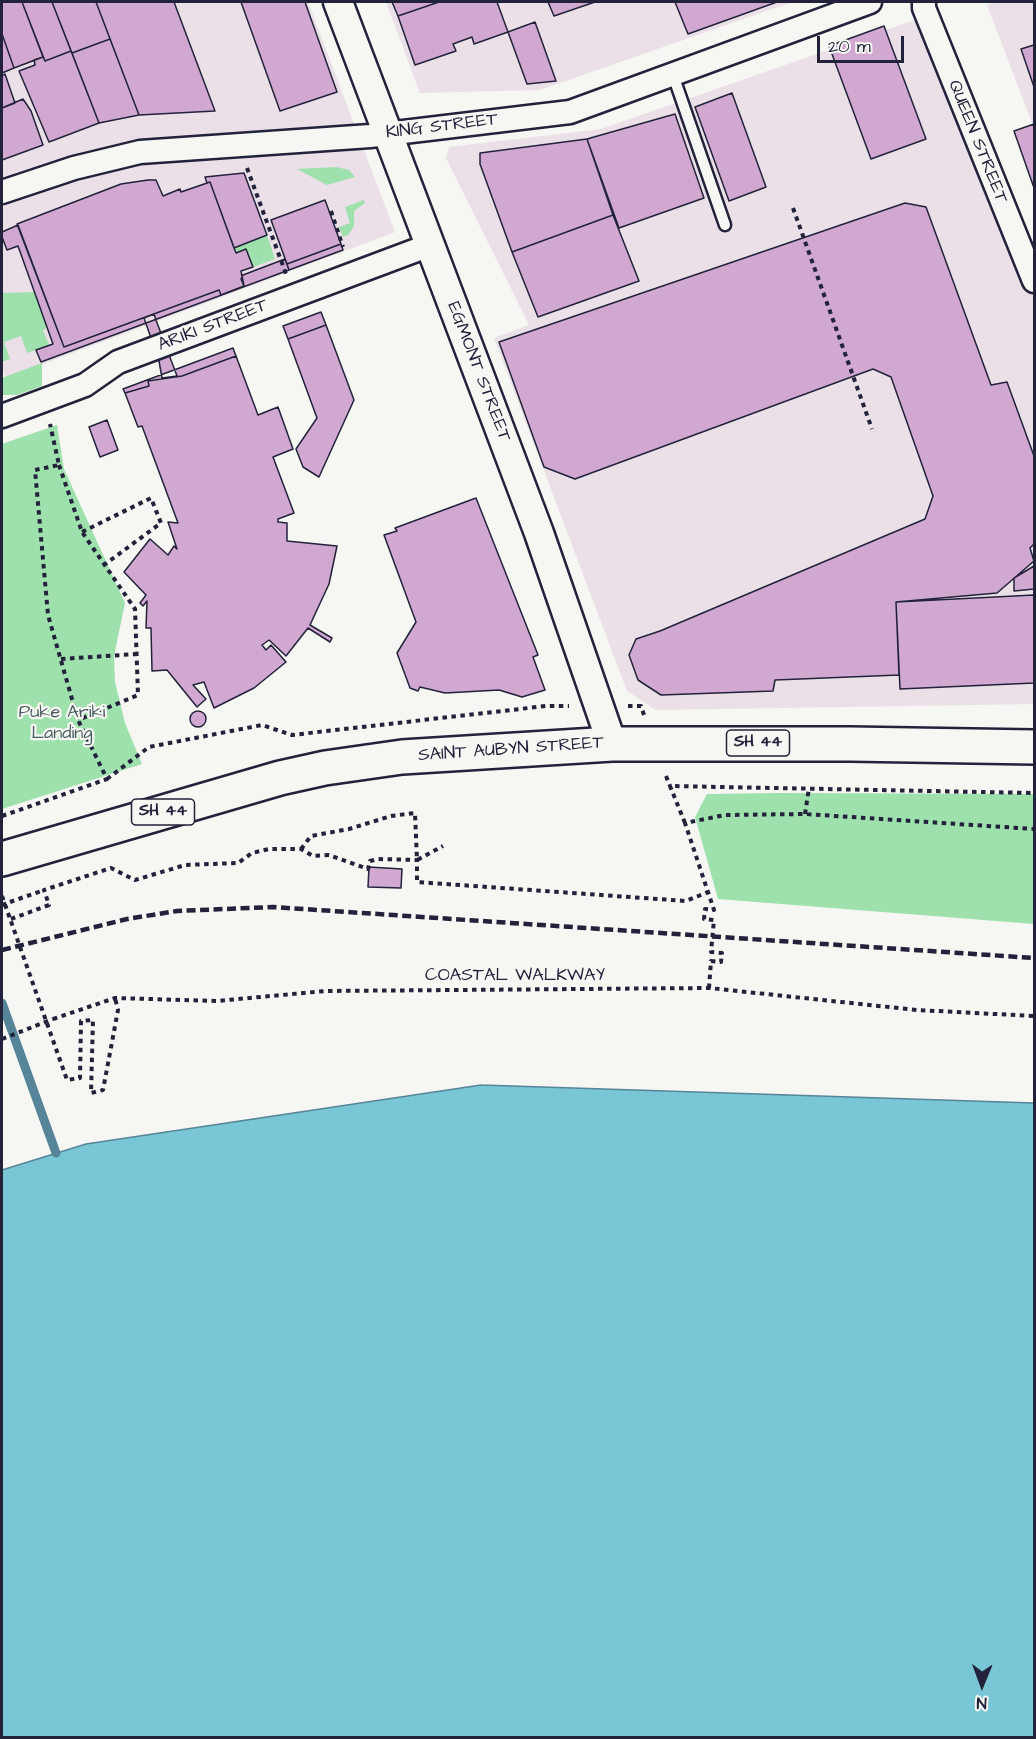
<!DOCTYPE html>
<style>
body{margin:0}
#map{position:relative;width:1036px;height:1739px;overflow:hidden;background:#f6f6f2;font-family:"Architects Daughter",sans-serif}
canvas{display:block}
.frame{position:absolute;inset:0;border:3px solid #22223b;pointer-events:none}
.north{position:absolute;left:952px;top:1655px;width:60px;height:60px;-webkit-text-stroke:4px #f6f6f2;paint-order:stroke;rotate:181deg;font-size:16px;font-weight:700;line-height:24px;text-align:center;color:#22223b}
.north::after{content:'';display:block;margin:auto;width:21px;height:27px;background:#22223b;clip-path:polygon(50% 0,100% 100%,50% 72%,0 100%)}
.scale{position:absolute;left:817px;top:36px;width:87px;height:27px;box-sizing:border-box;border:3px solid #22223b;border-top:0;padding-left:8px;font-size:18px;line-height:21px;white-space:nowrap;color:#22223b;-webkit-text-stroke:4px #f6f6f2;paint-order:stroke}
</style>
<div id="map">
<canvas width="1036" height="1739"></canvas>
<div class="frame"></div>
<div class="north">N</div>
<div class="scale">20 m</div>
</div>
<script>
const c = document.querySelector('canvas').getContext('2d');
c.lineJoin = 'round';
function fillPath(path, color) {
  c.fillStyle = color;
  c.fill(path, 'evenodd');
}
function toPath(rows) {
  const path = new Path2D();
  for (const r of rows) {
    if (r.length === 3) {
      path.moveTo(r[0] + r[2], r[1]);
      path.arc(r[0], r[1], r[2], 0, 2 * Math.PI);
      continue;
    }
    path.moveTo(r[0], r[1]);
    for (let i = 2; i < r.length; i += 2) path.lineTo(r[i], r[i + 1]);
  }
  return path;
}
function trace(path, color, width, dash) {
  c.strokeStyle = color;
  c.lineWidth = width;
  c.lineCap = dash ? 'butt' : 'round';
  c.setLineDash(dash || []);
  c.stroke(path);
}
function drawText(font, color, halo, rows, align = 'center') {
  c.font = font + ' "Architects Daughter",sans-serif';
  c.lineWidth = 4.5;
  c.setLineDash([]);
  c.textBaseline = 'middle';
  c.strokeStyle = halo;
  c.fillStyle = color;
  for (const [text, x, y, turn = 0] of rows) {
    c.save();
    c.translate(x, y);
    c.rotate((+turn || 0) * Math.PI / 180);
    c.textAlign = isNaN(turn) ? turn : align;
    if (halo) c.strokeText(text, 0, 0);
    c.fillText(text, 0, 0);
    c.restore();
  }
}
fillPath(toPath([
 [2,2,308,2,395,232,6,378,2,365],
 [386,2,792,2,540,90,420,93],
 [996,2,1034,2,1034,128,987,5],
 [929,15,1034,287,1034,704,656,710,627,691,494,338,529,325,446,158,449,147,601,129]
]), '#ebdfe8');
fillPath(toPath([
 [336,167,349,170,355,177,327,185,297,169],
 [364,200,365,203,354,211,354,226,348,235,343,237,339,227,350,223,345,207],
 [267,235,275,259,253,267,246,250,236,253,234,248],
 [35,292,47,328,43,330,49,345,27,353,21,336,4,342,10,359,2,362,2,293],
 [42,363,42,386,17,395,2,395,2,378],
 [57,425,64,469,125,603,114,656,115,682,125,723,142,764,2,809,2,444],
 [779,793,1034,794,1034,924,718,899,695,817,707,794]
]), '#9ee1ad');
const water = toPath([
 [481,1085,1034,1103,1034,1737,2,1737,2,1170,86,1144,481,1085]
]);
fillPath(water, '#78c6d6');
trace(water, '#568498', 1.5);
trace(toPath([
 [2,1003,56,1153]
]), '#568498', 9);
const building = toPath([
 [2,2,22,2,43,57,14,68,2,34,2,2],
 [22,2,52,2,71,51,45,61,22,2],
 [52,2,96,2,110,39,72,53,52,2],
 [96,2,174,2,215,111,139,115,96,2],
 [241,2,305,2,337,92,280,111,241,2],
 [392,2,439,2,398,16,392,2],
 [439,2,497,2,508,32,474,44,472,37,453,44,456,51,415,65,398,16,439,2],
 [548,2,595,2,554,16,548,2],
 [675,2,777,2,688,34,675,2],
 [535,22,556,81,527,84,508,32,535,22],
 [884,26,926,139,871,159,829,46,884,26],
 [2,34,14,68,2,73,2,34],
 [110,39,139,115,99,123,72,53,110,39],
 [1034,45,1034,87,1021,49,1034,45],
 [71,51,99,123,49,142,19,71,35,65,34,60,43,57,45,61,71,51],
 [5,74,15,103,2,108,2,76,5,74],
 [732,93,766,187,729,201,695,107,732,93],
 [23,99,31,111,43,145,2,160,2,108,23,99],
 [675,114,704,198,619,228,587,139,675,114],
 [1034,124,1034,188,1014,131,1034,124],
 [587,139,613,215,512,252,480,164,480,153,587,139],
 [244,173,267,235,234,248,210,182,207,183,205,177,244,173],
 [148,180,156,180,163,196,180,189,181,192,210,182,236,253,246,249,253,267,241,271,244,286,221,295,219,290,64,347,17,224,121,184,148,180],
 [325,200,341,244,287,264,271,220,325,200],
 [905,203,926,207,991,385,1007,382,1034,456,1034,544,1030,548,1034,561,997,593,896,602,899,675,775,680,773,691,661,695,638,680,629,655,636,639,660,631,925,519,933,496,891,377,873,369,575,479,544,467,499,342,905,203],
 [613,215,639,281,538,317,512,252,613,215],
 [18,225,64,347,219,290,221,295,244,286,241,279,243,275,285,259,289,270,41,362,36,350,53,344,18,246,7,250,2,237,2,232,18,225],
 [341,244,343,250,289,270,287,264,341,244],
 [321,312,326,325,288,339,283,326,321,312],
 [154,314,156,320,177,376,162,378,159,361,144,318,154,314],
 [326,325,354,400,319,477,303,467,296,449,317,418,288,339,326,325],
 [233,348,236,356,182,376,148,381,149,386,125,393,123,389,233,348],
 [236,356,258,415,278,407,293,449,273,457,294,513,278,519,278,522,287,523,287,541,337,546,329,584,310,625,332,638,330,642,308,628,286,656,269,640,262,645,266,650,271,645,286,662,254,688,214,708,204,682,193,685,206,699,197,707,167,670,152,671,151,628,146,628,147,601,143,606,140,603,146,595,124,572,150,539,168,555,174,546,177,549,168,522,178,523,142,426,138,427,125,393,149,386,148,381,182,376,236,356],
 [107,420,118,450,100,457,89,427,107,420],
 [476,498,538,655,533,657,545,690,522,697,499,690,445,693,420,687,418,691,410,688,397,653,416,622,384,535,397,531,395,528,476,498],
 [1034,566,1034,589,1014,591,1014,578,1034,566],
 [1034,595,1034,683,900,689,896,602,1034,595],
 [198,719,8],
 [369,867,402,869,401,888,368,887,369,867]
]);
fillPath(building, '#d1a9d0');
trace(building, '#22223b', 1.5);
const service = toPath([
 [673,75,725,225]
]);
const minor = toPath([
 [924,2,924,8,1034,281],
 [2,192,74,168,140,152,370,136,570,112,870,2],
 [2,416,85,385,118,362,430,245]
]);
const tertiary = toPath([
 [338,2,539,533,612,744]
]);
const trunk = toPath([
 [2,859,280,778,325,768,402,757,612,744,850,744,1034,747]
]);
trace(service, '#22223b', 15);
trace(minor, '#22223b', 27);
trace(tertiary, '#22223b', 33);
trace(trunk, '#22223b', 38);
trace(toPath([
 [247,168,286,274],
 [793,208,872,429],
 [331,211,343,247],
 [59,465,82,532,135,609,138,695,78,720],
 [82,532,151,498,161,523,104,565],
 [61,659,137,654],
 [628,706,641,706,644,715],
 [666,776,670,786],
 [107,779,149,747,262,725,292,735,546,706,569,706],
 [805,814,809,788],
 [2,816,107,779,78,720,48,615,35,470,59,465,50,424],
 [685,823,670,786,1034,793],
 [301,849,311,836,349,829,391,816,415,813,417,860,443,846],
 [2,896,67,1080,80,1078,81,1021,93,1020,91,1093,103,1090,118,1010,115,998],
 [10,902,44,890],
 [11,919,49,905,44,890,111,868,135,880,185,865,238,863,252,853,269,849,301,849,313,856,329,855,368,869,370,861,378,859,417,860,417,882,686,901,708,892],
 [709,988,711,961,721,962,722,953,711,952,714,920,704,919,705,909,714,910,685,823,725,815,805,814,1034,829],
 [53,1019,115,998,217,1001,325,991,709,988,917,1010,1034,1016]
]), '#22223b', 4, [4.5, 4.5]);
trace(service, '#f6f6f2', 10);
trace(minor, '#f6f6f2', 22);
trace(tertiary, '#f6f6f2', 28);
trace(trunk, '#f6f6f2', 33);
trace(toPath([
 [2,950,127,919,177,911,273,907,1034,958]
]), '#22223b', 4.5, [9, 4.5]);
trace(toPath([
 [2,905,10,902],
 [2,1039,53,1019]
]), '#22223b', 4, [4.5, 4.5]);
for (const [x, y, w] of [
 [758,743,63],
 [163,812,63]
]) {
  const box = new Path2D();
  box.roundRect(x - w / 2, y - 13, w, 26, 4.5);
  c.fillStyle = '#f6f6f2';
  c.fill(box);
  trace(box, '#22223b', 1.5);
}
drawText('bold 16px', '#22223b', null, [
 ["SH 44",758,743],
 ["SH 44",163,812]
]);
drawText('18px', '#22223b', '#f6f6f2', [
 ["KING STREET",442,127,-7],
 ["QUEEN STREET",977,142,68],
 ["ARIKI STREET",213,326,-21],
 ["EGMONT STREET",478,372,69],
 ["SAINT AUBYN STREET",511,750,-4],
 ["COASTAL WALKWAY",515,976]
]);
drawText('18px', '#475b5d', '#f6f6f2', [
 ["Puke Ariki",62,713],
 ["Landing",62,734]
]);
</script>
